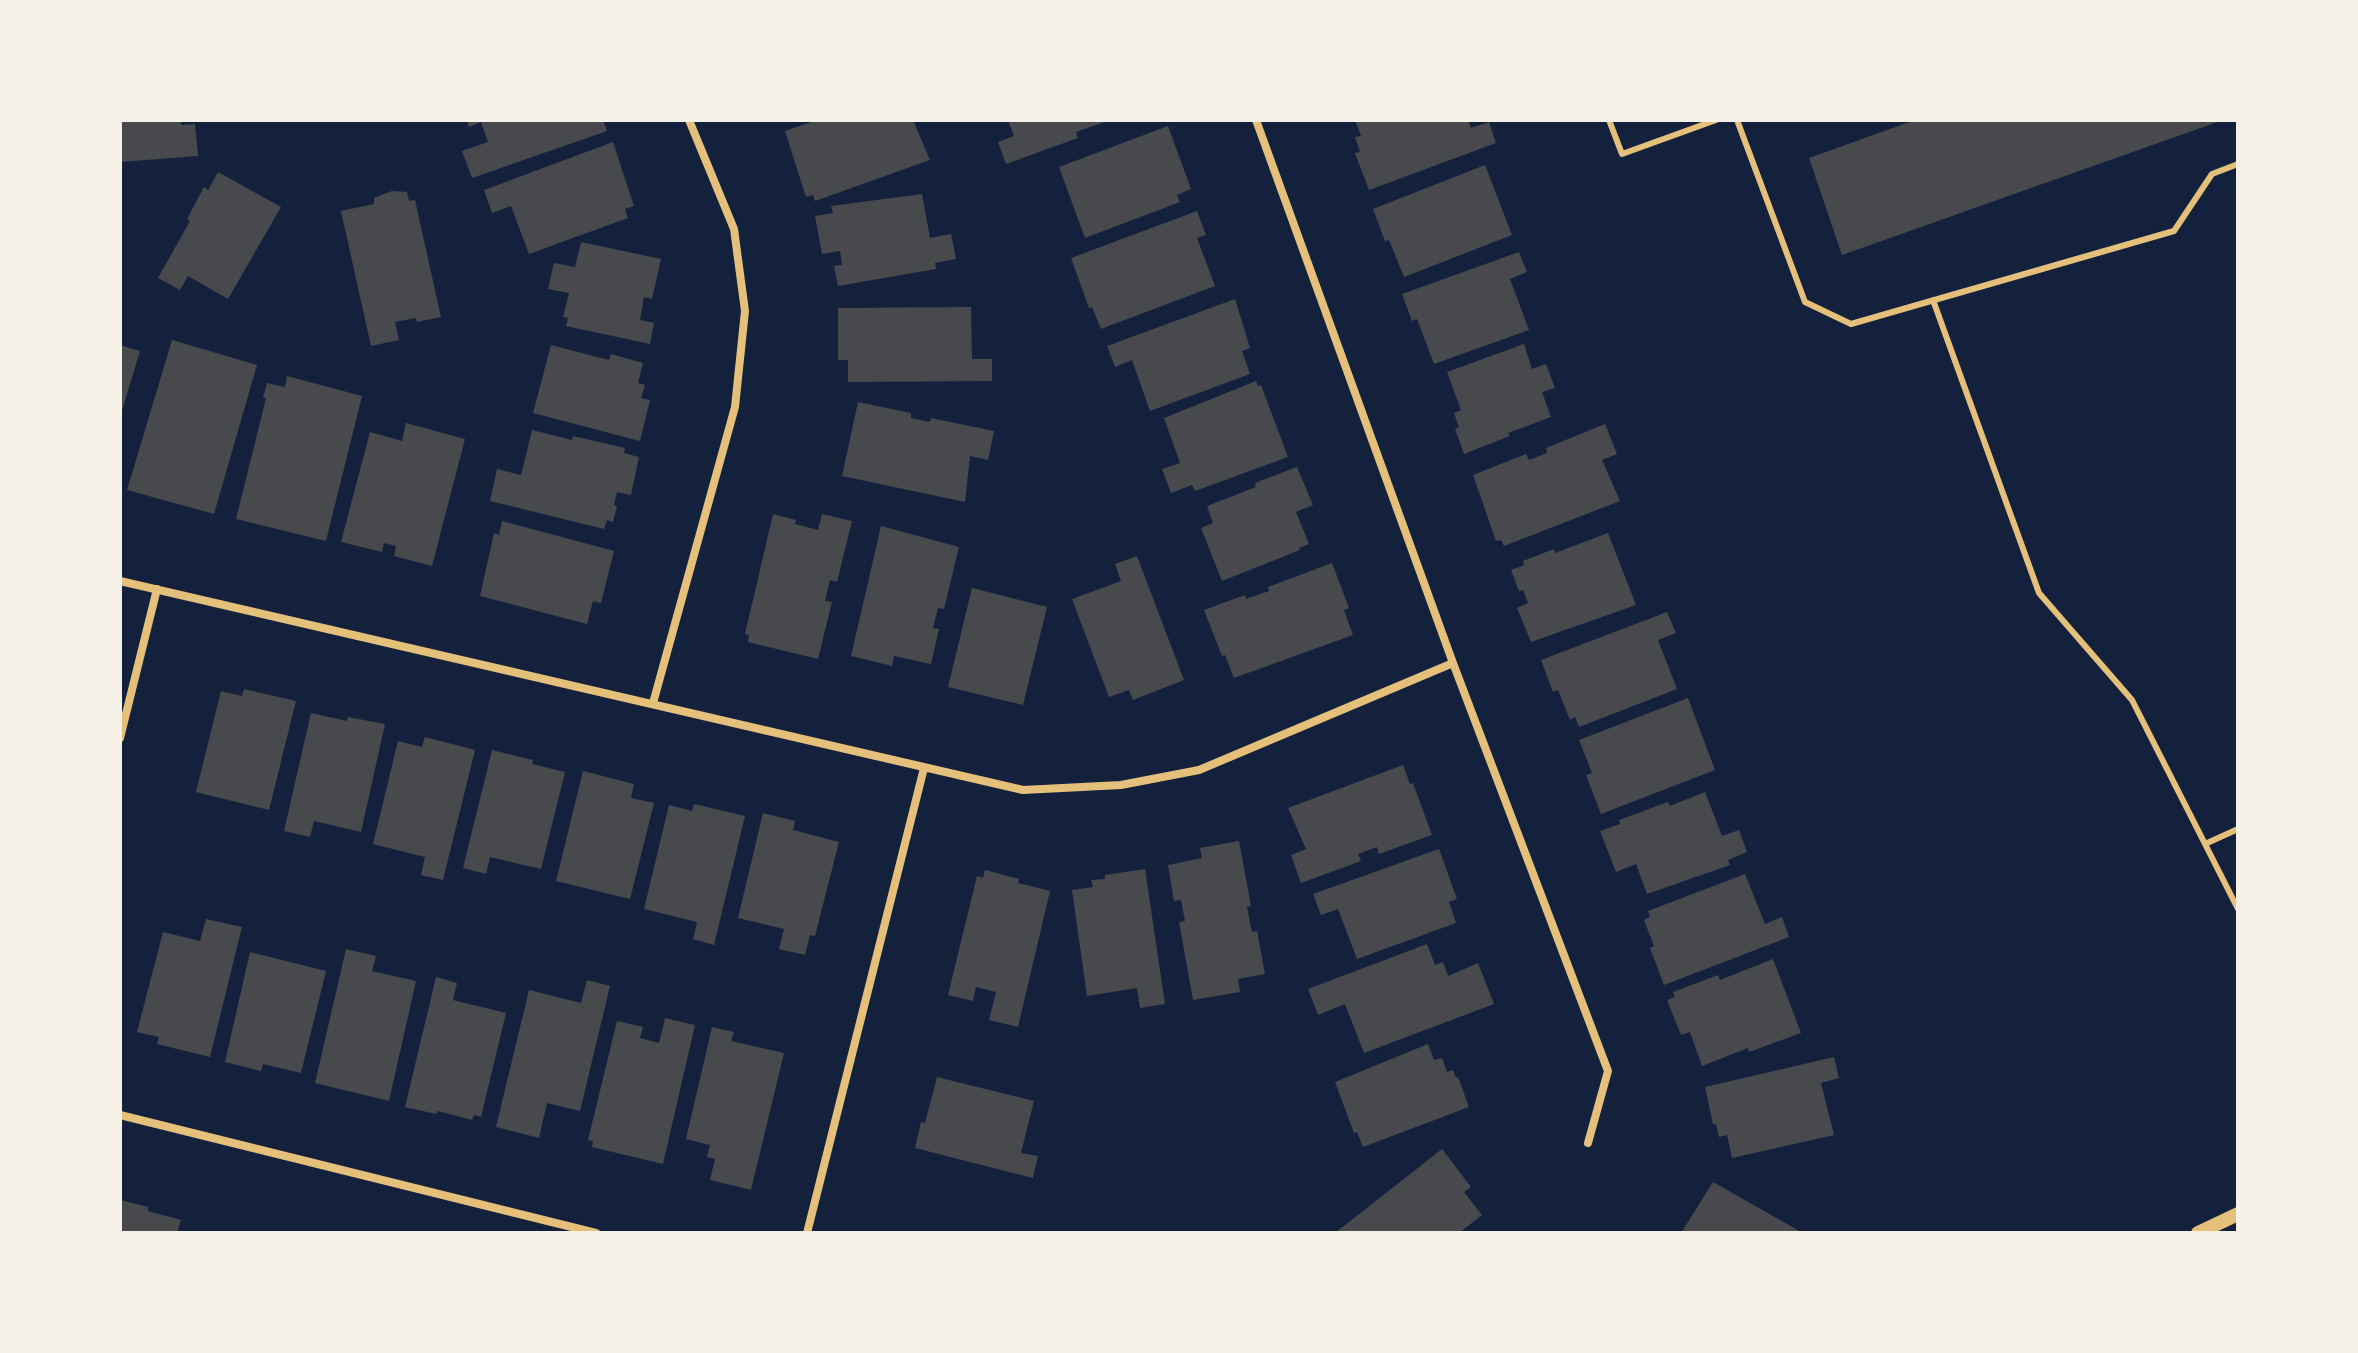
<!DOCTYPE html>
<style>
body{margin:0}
#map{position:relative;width:2358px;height:1353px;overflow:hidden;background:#14213d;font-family:"Noto Sans",sans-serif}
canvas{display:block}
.frame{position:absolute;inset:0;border:122px solid #f6f1e7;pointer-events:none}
</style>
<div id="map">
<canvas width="2358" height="1353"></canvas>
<div class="frame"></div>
</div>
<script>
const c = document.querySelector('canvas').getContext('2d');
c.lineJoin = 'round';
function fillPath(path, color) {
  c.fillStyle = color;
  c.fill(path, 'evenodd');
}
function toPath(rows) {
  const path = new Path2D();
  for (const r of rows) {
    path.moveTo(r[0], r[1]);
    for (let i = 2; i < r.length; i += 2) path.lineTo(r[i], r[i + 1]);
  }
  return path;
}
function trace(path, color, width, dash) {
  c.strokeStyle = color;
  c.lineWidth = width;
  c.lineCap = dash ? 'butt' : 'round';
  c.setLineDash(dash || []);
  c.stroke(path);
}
fillPath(toPath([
 [120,120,181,120,181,125,195,124,198,156,120,162],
 [467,120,603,120,607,131,472,178,462,151,488,142,481,122,469,127],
 [817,120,913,120,930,160,815,201,813,195,806,197,785,131],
 [1008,120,1110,120,1076,132,1078,138,1006,164,998,142,1014,136],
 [1355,120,1468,120,1471,128,1489,122,1496,143,1369,190,1355,153,1360,152,1355,137,1361,136],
 [1915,120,2223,120,1842,255,1809,158],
 [1168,126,1191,189,1177,195,1180,202,1085,238,1059,167],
 [613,142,634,206,625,209,628,218,529,254,511,206,492,213,484,190],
 [1485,165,1512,235,1404,277,1389,240,1385,241,1373,209],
 [218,172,281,207,228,299,188,276,180,290,158,278,190,221,187,219,204,187,208,190],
 [392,191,407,192,409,201,415,200,441,317,417,322,416,318,395,322,399,340,371,346,341,211,374,204,374,198],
 [922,194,930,238,951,234,956,259,935,263,936,269,838,286,834,266,842,265,840,251,822,254,815,216,833,213,831,206],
 [1197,211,1206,235,1197,238,1215,286,1101,329,1092,307,1089,308,1071,258],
 [581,242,661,259,652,299,644,297,640,320,654,323,650,344,566,326,568,318,563,317,569,293,548,289,554,263,575,267],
 [1519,252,1527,272,1510,279,1529,330,1434,364,1417,319,1412,321,1402,294],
 [1235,299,1250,348,1242,351,1250,374,1150,411,1132,360,1115,367,1107,346],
 [971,307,972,359,992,359,992,381,848,382,848,360,838,360,838,308],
 [172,340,257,365,214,514,127,490],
 [1524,344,1532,369,1546,364,1555,388,1542,392,1551,417,1508,433,1510,436,1464,454,1455,429,1459,427,1454,413,1461,410,1447,372],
 [120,345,140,351,121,414,120,414],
 [551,345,609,360,611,354,643,363,638,383,645,385,641,398,650,400,640,441,533,413],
 [287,376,362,396,326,541,236,519,266,398,263,398,267,383,285,387],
 [1256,381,1258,386,1261,385,1288,457,1195,491,1192,485,1171,493,1162,469,1180,463,1164,418],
 [858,402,911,413,911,418,930,422,931,418,994,431,988,460,970,456,965,502,842,476],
 [406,423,465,439,432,566,394,556,396,546,384,543,382,552,341,542,370,432,402,441],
 [1605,424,1617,454,1602,460,1620,501,1504,546,1501,540,1496,541,1473,475,1526,454,1529,460,1547,453,1546,448],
 [532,430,572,440,573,436,625,448,624,453,639,457,631,495,617,492,614,505,617,506,613,522,607,520,604,529,490,501,497,469,521,475],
 [1297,467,1313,505,1296,512,1309,544,1299,548,1300,550,1222,581,1201,528,1213,523,1207,506,1256,487,1255,483],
 [773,514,796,520,795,524,818,530,822,514,852,521,837,582,830,580,825,601,832,602,818,659,748,642,749,635,745,634],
 [502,521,614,551,601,603,593,601,587,624,480,596,494,533,499,535],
 [881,526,959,547,944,609,938,608,933,628,939,629,931,664,894,656,892,666,851,656],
 [1608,533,1636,605,1531,642,1517,608,1528,603,1523,590,1519,591,1511,570,1524,565,1523,561,1554,549,1555,553],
 [1137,556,1184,680,1133,700,1129,690,1109,697,1072,599,1121,581,1115,564],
 [1332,563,1349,608,1344,610,1353,635,1234,678,1225,655,1222,656,1204,610,1245,595,1246,599,1269,591,1268,587],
 [972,588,1047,607,1023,705,948,687],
 [1667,612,1676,633,1658,640,1677,689,1579,727,1575,717,1570,720,1558,690,1553,692,1541,660],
 [244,689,296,701,269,810,196,792,221,691,242,696],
 [1688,698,1715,770,1601,814,1586,775,1592,773,1579,740],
 [311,713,347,721,348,717,385,724,361,832,314,821,310,837,284,831],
 [425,737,475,750,443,880,421,875,425,857,373,844,398,741,422,747],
 [492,750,533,760,532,764,565,772,541,869,490,857,486,874,463,868],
 [1403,765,1410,784,1413,783,1432,835,1379,854,1377,847,1358,854,1361,861,1301,883,1291,855,1306,849,1288,808],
 [583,771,634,784,631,798,654,803,630,899,556,881],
 [1705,792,1722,836,1739,830,1747,852,1728,860,1730,865,1647,894,1636,864,1616,872,1600,831,1620,824,1619,820,1668,802,1670,806],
 [694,804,745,816,714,945,693,939,697,922,644,909,669,805,692,811],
 [763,813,795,821,793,830,839,842,815,936,810,935,805,955,779,949,784,929,738,918],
 [1239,841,1251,906,1247,907,1252,932,1257,931,1265,974,1238,979,1240,992,1193,1000,1179,922,1185,921,1181,900,1174,901,1168,865,1202,858,1200,848],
 [1439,849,1457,899,1449,902,1456,923,1357,959,1338,909,1321,915,1313,894],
 [1145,869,1165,1004,1140,1008,1137,988,1087,996,1072,890,1093,887,1091,880,1105,879,1105,875],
 [985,870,1019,879,1018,883,1050,891,1018,1027,989,1020,996,992,976,987,973,1001,948,995,977,876,983,878],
 [1745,874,1765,924,1782,917,1789,937,1664,985,1650,948,1654,946,1644,920,1650,917,1648,911],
 [206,919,242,927,210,1057,157,1044,159,1037,137,1032,163,932,200,941],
 [1427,944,1435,965,1443,962,1448,976,1478,963,1494,1004,1364,1053,1345,1004,1318,1015,1308,989],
 [346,949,376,956,372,971,416,981,389,1101,315,1083],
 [250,952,326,971,301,1073,263,1064,261,1071,225,1062],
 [1773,959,1801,1033,1749,1052,1748,1048,1702,1066,1690,1032,1681,1035,1667,1000,1675,997,1673,992,1718,975,1720,980],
 [436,977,457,983,453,1000,506,1013,481,1117,474,1115,472,1120,438,1111,436,1114,405,1107],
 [587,980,610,986,580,1111,547,1103,539,1138,496,1127,529,990,581,1003],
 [665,1018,695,1025,663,1164,592,1147,593,1141,588,1140,617,1021,643,1027,640,1038,659,1043],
 [712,1027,734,1032,731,1041,784,1053,751,1190,710,1180,715,1159,707,1157,710,1145,686,1139],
 [1428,1044,1434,1060,1442,1058,1447,1072,1453,1070,1456,1078,1458,1077,1469,1107,1363,1147,1357,1132,1354,1133,1335,1082],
 [1834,1057,1839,1078,1821,1083,1834,1135,1732,1158,1727,1135,1719,1137,1716,1124,1713,1124,1705,1087],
 [937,1077,1034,1101,1021,1153,1038,1156,1033,1178,915,1148,921,1122,925,1123],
 [1442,1149,1471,1187,1464,1192,1482,1215,1459,1233,1335,1233],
 [1713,1182,1803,1233,1681,1233],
 [120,1200,148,1207,148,1211,181,1220,177,1233,120,1233]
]), '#48494c');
trace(toPath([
 [1609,120,1622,154,1716,120],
 [1737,120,1805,302,1851,324,2174,231,2212,174,2238,164],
 [1933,300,2039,593,2132,700,2238,909],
 [2205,844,2238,829]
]), '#e5c07b', 6);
trace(toPath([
 [1256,120,1453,663,1608,1071,1588,1143],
 [120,581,1023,790,1121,785,1199,770,1453,663],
 [653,703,735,407,745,311,734,229,689,120],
 [120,738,157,589],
 [120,1115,596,1233],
 [807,1233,924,768]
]), '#e5c07b', 8);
trace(toPath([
 [2198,1233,2238,1214]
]), '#e5c07b', 14);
</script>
